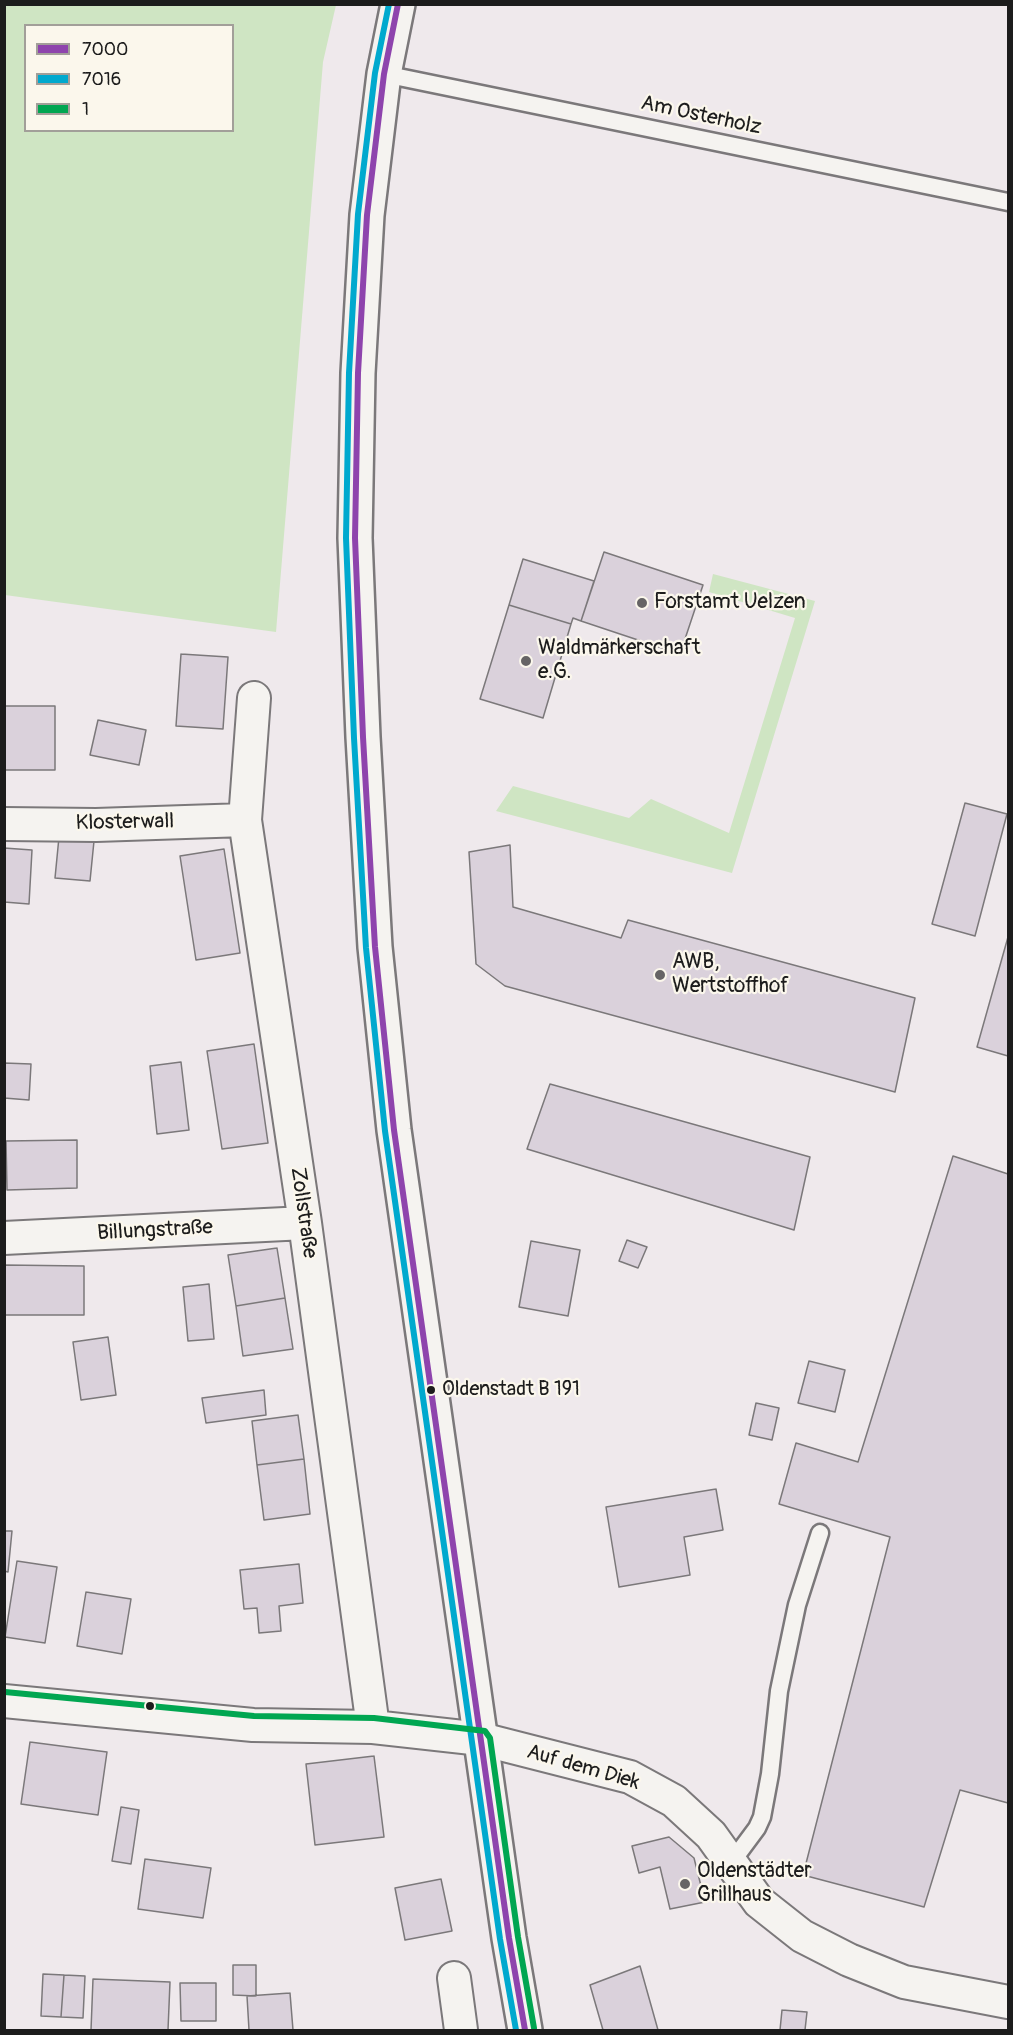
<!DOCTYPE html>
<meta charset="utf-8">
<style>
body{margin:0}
#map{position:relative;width:1013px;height:2035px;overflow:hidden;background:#efe9ec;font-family:Pangolin,sans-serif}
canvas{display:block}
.frame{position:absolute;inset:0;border:6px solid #1c1c1c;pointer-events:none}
.legend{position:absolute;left:24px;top:24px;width:210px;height:108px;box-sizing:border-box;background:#fbf7ec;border:2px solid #a29f99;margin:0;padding:8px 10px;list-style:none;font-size:18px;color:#1c1c1c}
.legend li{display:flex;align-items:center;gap:12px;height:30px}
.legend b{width:30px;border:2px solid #a29f99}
</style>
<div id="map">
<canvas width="1013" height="2035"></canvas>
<div class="frame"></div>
<ul class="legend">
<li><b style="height:8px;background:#8e44ad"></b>7000</li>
<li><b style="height:8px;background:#00a9ce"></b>7016</li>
<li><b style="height:8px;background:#00a651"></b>1</li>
</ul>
</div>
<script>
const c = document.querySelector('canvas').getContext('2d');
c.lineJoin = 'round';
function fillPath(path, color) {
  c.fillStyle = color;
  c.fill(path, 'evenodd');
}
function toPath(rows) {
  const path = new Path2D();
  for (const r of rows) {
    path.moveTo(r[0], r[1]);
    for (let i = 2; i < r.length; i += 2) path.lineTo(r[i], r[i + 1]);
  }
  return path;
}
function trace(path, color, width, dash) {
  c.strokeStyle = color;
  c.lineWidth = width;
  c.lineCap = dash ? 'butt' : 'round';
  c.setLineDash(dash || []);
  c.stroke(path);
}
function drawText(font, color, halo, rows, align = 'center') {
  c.font = font + ' Pangolin,sans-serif';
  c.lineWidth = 4.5;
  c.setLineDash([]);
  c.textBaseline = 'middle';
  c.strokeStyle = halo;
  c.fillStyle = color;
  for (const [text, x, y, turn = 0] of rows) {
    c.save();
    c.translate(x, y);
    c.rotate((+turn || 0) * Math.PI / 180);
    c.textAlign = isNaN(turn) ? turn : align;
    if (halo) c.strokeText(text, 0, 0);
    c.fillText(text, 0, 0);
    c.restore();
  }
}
fillPath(toPath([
 [5,4,336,5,323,62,276,632,5,595],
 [26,26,232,26,232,130,26,130],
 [713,574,815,601,732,873,496,811,513,786,629,818,651,799,729,833,795,618,709,592]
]), '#cfe5c3');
const building = toPath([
 [604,552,703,585,680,654,581,621,604,552],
 [523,559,594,581,581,621,573,618,571,624,509,605,523,559],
 [509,605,571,624,543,718,480,699,509,605],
 [181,654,228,657,223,729,176,726,181,654],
 [4,706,55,706,55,770,4,770,4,706],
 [98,720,146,730,139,765,90,755,98,720],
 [965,803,1007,814,975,936,932,924,965,803],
 [59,837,94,841,90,881,55,878,59,837],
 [510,845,513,907,621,938,628,920,915,998,895,1092,505,986,476,964,469,852,510,845],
 [4,848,32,850,29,904,4,902,4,848],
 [224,849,240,953,196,960,180,856,224,849],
 [1008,937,1008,1056,977,1047,1008,937],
 [254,1044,268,1143,222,1149,207,1051,254,1044],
 [181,1062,189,1130,157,1134,150,1066,181,1062],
 [4,1063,31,1064,29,1100,4,1098,4,1063],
 [550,1084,810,1157,794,1230,527,1149,550,1084],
 [77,1140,77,1188,7,1190,6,1141,77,1140],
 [953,1156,1008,1174,1008,1803,960,1790,924,1907,803,1875,890,1537,779,1504,796,1443,858,1462,953,1156],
 [627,1240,647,1247,638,1268,619,1261,627,1240],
 [531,1241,580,1250,568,1316,519,1307,531,1241],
 [277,1248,285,1298,236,1306,228,1255,277,1248],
 [4,1265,84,1266,84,1315,4,1315,4,1265],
 [209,1284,214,1339,188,1341,183,1287,209,1284],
 [285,1298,293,1349,243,1356,236,1306,285,1298],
 [108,1337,116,1395,81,1400,73,1342,108,1337],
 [809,1361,845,1370,835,1412,798,1403,809,1361],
 [264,1390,266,1415,206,1423,202,1398,264,1390],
 [756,1403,779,1408,772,1440,749,1435,756,1403],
 [298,1415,304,1459,257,1465,252,1421,298,1415],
 [304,1459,310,1514,264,1520,257,1465,304,1459],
 [716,1489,723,1530,684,1537,690,1575,619,1587,606,1507,716,1489],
 [4,1531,12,1531,8,1572,4,1571,4,1531],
 [17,1561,57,1567,45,1643,5,1637,17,1561],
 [299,1564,303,1603,279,1606,281,1631,259,1633,257,1608,244,1609,240,1570,299,1564],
 [86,1592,131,1599,122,1654,77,1646,86,1592],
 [30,1742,107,1752,98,1815,21,1804,30,1742],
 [374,1756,384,1837,315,1845,306,1764,374,1756],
 [121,1807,139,1810,131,1864,112,1861,121,1807],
 [669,1837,694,1858,705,1902,670,1909,660,1867,639,1873,632,1846,669,1837],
 [145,1859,211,1868,203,1918,138,1909,145,1859],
 [441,1879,452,1931,405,1940,395,1888,441,1879],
 [233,1965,256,1965,256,1996,233,1995,233,1965],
 [640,1966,658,2030,603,2030,590,1985,640,1966],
 [43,1974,64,1975,61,2017,41,2016,43,1974],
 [64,1975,85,1976,83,2018,61,2017,64,1975],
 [93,1979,170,1982,168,2030,91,2030,93,1979],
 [180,1983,216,1983,216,2021,181,2021,180,1983],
 [290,1993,293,2030,249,2030,247,1996,290,1993],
 [782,2010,807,2012,805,2030,780,2030,782,2010]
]);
fillPath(building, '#dad1db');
trace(building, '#7b787a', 1.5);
const lane = toPath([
 [384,74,1008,202],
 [731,1863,757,1828,762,1817,770,1774,779,1691,797,1605,820,1533]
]);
const street = toPath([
 [254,698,245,820,305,1223,373,1727],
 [4,824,96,825,245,820],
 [4,1238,305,1223],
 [4,1701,253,1725,373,1727,481,1739,630,1777,674,1801,711,1835,759,1902,802,1936,849,1960,904,1982,1008,2002],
 [454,1978,461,2030]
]);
const primary = toPath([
 [398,4,384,74,367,215,358,373,355,538,363,737,375,947,394,1130,509,1938,525,2030]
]);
trace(lane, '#7b787a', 21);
trace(street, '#7b787a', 36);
trace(primary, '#7b787a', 38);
trace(lane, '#f5f3f0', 16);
trace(street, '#f5f3f0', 32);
trace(primary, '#f5f3f0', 33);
trace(toPath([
 [398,4,384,74,367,215,358,373,355,538,363,737,375,947,394,1130,509,1938,525,2030]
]), '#8e44ad', 6);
trace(toPath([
 [389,4,375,73,358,214,349,373,346,538,354,738,366,948,385,1131,500,1939,516,2030]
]), '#00a9ce', 6);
trace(toPath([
 [5,1692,254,1716,374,1718,485,1731,490,1738,518,1937,534,2028]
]), '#00a651', 6);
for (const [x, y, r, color] of [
 [642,603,6,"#666465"],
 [526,661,6,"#666465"],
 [660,975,6,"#666465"],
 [431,1390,5,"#1c1c1c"],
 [150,1706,5,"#1c1c1c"],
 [685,1884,6,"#666465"]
]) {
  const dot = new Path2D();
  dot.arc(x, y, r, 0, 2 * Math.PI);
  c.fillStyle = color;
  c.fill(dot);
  trace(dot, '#fbf7ec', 2);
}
drawText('20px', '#1c1c1c', '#fbf7ec', [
 ["Oldenstadt B 191",442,1390]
], 'left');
drawText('21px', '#1c1c1c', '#fbf7ec', [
 ["Am Osterholz",701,116,12],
 ["Klosterwall",125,823,-1],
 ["Zollstraße",303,1213,82],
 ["Billungstraße",155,1231,-3],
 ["Auf dem Diek",583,1768,16]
]);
drawText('21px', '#1c1c1c', '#fbf7ec', [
 ["Forstamt Uelzen",654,603],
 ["Waldmärkerschaft",538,649],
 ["e.G.",538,673],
 ["AWB,",672,963],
 ["Wertstoffhof",672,987],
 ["Oldenstädter",697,1872],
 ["Grillhaus",697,1896]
], 'left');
</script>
